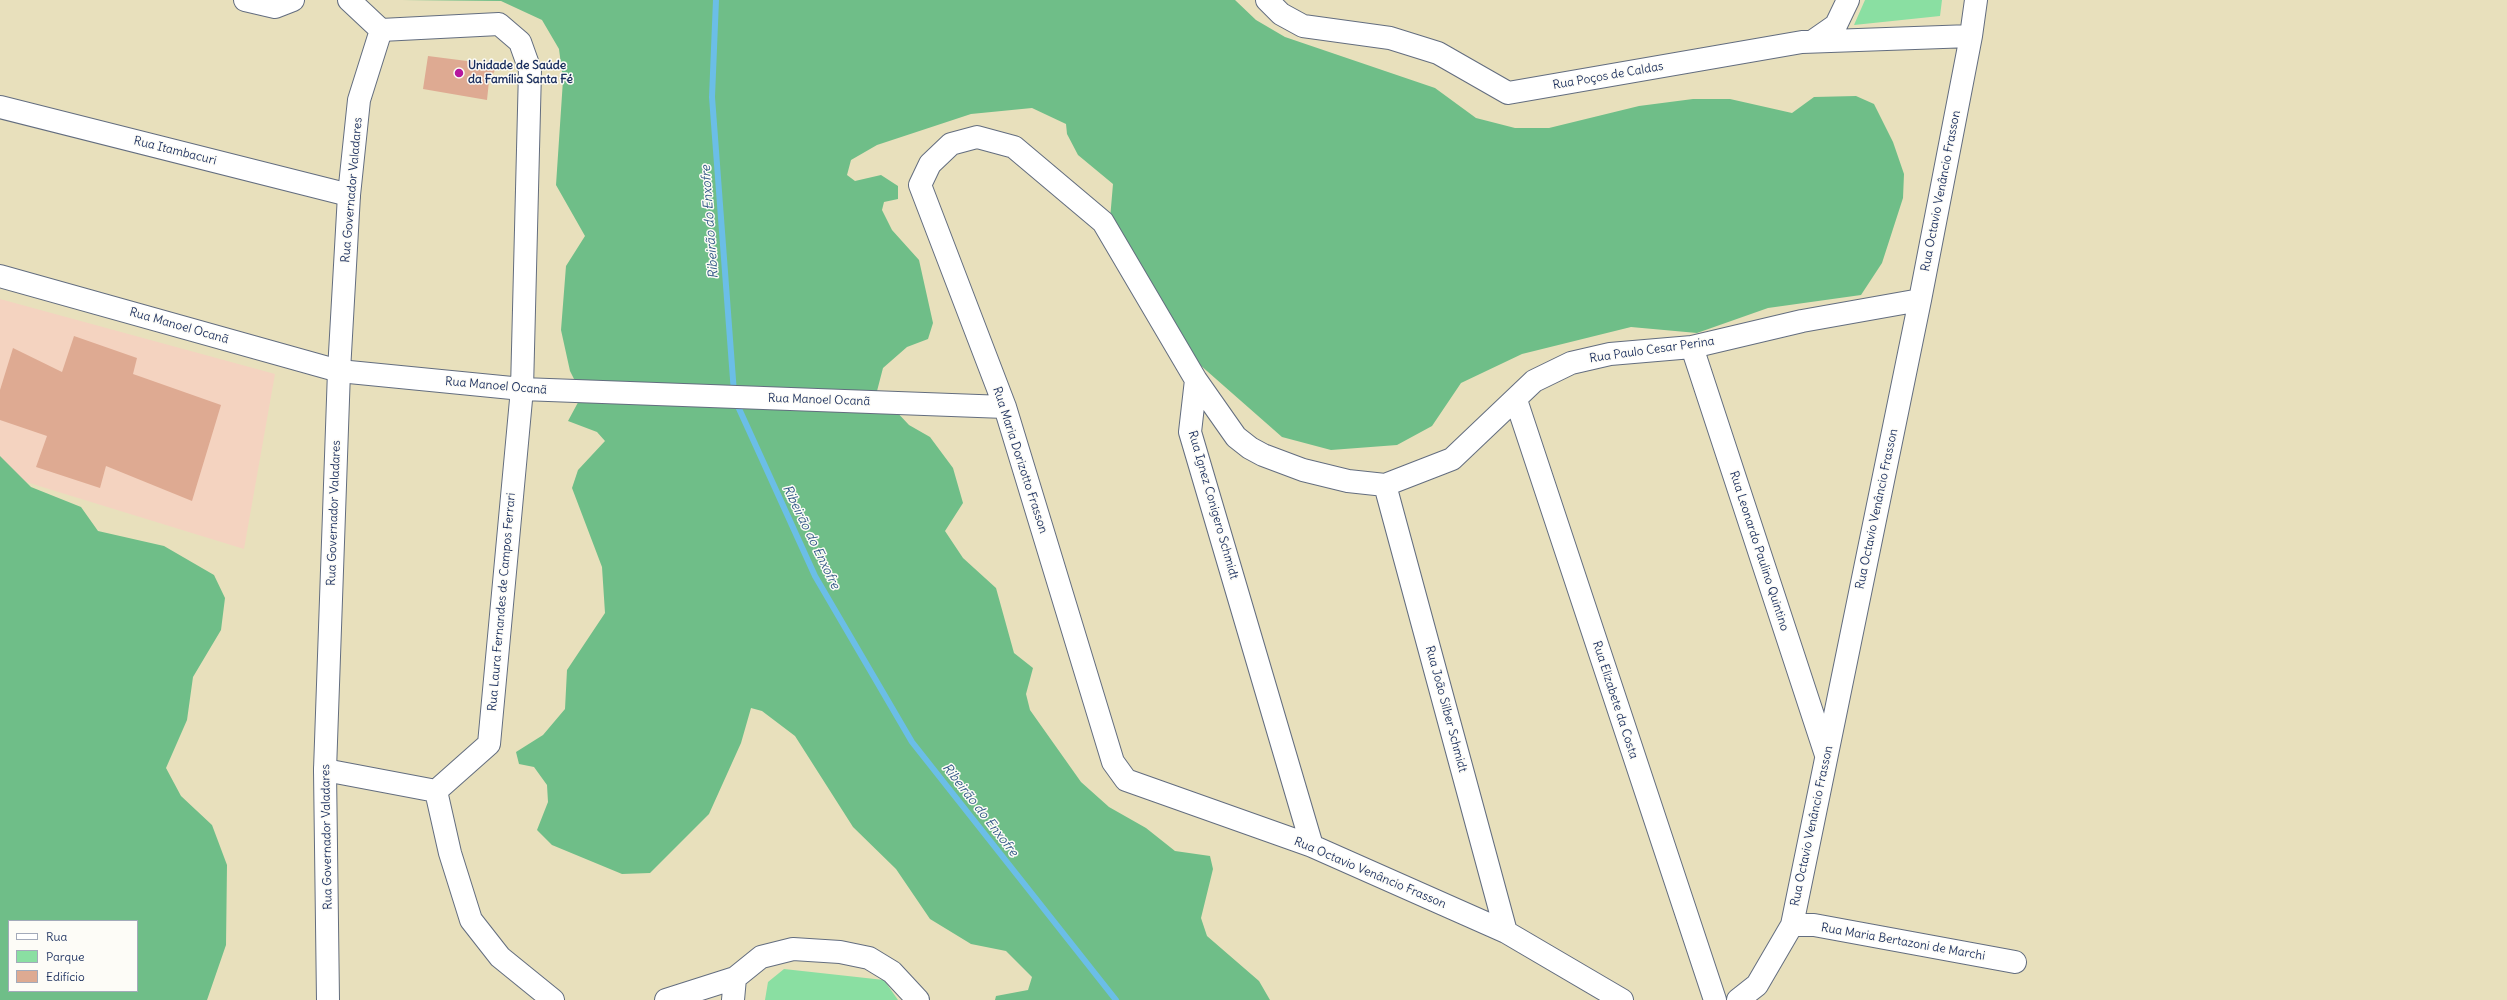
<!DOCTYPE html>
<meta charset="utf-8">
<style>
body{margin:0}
#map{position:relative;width:2507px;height:1000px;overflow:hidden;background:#e8e0bc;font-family:Delius,sans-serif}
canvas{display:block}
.legend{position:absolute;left:8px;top:920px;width:130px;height:72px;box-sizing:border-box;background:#fdfcf7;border:1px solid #a3aaba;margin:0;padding:5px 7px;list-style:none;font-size:12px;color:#1b2f5e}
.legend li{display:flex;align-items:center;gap:8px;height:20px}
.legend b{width:20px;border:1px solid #a3aaba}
</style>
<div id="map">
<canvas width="2507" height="1000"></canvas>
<ul class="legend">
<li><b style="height:5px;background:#fff"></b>Rua</li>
<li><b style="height:11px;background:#8adfa2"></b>Parque</li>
<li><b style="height:11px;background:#deaa92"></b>Edifício</li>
</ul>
</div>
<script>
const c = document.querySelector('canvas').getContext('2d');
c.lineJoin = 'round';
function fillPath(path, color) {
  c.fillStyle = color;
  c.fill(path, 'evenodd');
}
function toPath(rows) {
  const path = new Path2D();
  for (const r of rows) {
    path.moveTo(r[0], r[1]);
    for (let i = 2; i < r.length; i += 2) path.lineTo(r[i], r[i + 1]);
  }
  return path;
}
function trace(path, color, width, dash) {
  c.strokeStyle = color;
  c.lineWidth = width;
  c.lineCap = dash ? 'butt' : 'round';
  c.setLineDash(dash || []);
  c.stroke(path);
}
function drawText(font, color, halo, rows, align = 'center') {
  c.font = font + ' Delius,sans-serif';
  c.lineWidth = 3;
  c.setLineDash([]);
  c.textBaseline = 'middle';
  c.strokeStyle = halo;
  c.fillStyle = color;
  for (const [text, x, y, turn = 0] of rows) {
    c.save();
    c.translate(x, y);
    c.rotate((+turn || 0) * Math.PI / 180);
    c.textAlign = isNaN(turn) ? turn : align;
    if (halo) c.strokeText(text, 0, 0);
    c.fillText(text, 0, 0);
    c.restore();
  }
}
fillPath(toPath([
 [0,299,275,374,244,549,0,474]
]), '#f4d3c0');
fillPath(toPath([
 [1865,0,1942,0,1940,16,1854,25],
 [784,969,884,980,898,1000,765,1000,768,982]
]), '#8adfa2');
fillPath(toPath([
 [402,0,1235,0,1256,20,1285,37,1435,88,1476,118,1515,128,1549,128,1639,106,1693,99,1730,99,1792,113,1814,97,1856,96,1874,104,1893,142,1904,174,1903,198,1882,263,1861,295,1768,308,1697,333,1631,327,1522,354,1461,383,1432,426,1397,445,1331,450,1282,437,1191,357,1109,231,1113,184,1078,155,1067,134,1066,124,1032,108,971,114,877,145,851,160,847,175,855,181,881,175,898,186,898,199,884,202,882,210,892,230,919,260,933,323,928,339,907,347,883,368,877,391,909,425,930,437,953,468,963,503,945,531,963,558,996,588,1014,653,1033,668,1026,694,1030,710,1081,782,1109,807,1146,828,1175,851,1210,856,1213,869,1201,918,1207,936,1259,981,1270,1000,995,1000,996,996,1028,990,1032,977,1006,951,971,944,930,919,896,869,853,827,795,736,762,711,751,708,741,743,709,814,650,873,622,874,552,845,537,830,548,802,547,785,534,767,519,764,516,752,543,735,565,709,567,670,605,613,602,567,572,488,578,470,605,441,597,432,568,421,582,395,570,371,561,330,566,266,585,236,556,185,563,80,559,49,542,20,501,1],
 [0,456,31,487,81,507,98,531,164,546,214,575,225,598,221,630,193,677,187,720,166,768,181,796,212,825,227,865,226,945,207,1000,0,1000],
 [9,921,137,921,137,991,9,991]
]), '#6fbe88');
trace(toPath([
 [716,0,712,97,734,393],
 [736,402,815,576,912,742,1116,1000]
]), '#6bbee7', 6);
fillPath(toPath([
 [428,56,498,65,489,81,487,100,423,89],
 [74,336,137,358,133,374,221,405,192,501,106,466,100,488,36,467,47,436,0,420,0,390,13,348,62,372]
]), '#deaa92');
const street = toPath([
 [245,0,275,7,293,0],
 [1267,0,1281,14,1303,26,1390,38,1438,53,1508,93,1802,42,1971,36],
 [381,30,499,24,520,42,530,70,522,389,489,744,436,791],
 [1813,41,1836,25,1848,0],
 [0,107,349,195],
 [0,276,339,371,522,389,1005,407],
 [1692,347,1826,755],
 [1196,380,1190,432,1312,846],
 [1516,400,1715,1000],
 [1385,485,1506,932],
 [325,770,436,791],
 [436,791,450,853,471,920,500,957,553,1000],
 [1792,925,1814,925,2015,962],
 [666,1000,735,978,761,957,793,949,840,952,869,958,892,972,918,1000],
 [733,1000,735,978],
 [1622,1000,1506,932,1312,846,1126,780,1113,762,1005,407,920,185,930,164,951,144,977,137,1014,147,1103,222,1196,380,1236,437,1250,448,1263,455,1303,470,1348,481,1385,485,1452,459,1534,381,1571,363,1610,354,1692,347,1802,321,1920,300],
 [1738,1000,1757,985,1792,925,1920,300,1971,36,1976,0]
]);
const secondary = toPath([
 [328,1000,325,770,339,371,349,195,359,100,381,30,349,0]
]);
trace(street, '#636d7f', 24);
trace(secondary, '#636d7f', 24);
trace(street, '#fff', 22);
trace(secondary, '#fff', 22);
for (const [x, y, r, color] of [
 [459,73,5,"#b5179e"]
]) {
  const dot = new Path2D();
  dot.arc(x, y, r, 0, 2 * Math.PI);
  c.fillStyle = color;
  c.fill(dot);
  trace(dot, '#fdfcf7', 1.5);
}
drawText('bold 12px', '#1b2f5e', '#fdfcf7', [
 ["Unidade de Saúde",468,66],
 ["da Família Santa Fé",468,80]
], 'left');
drawText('12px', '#1b2f5e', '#fdfcf7', [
 ["Rua Poços de Caldas",1608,76,-10],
 ["Rua Itambacuri",175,151,14],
 ["Rua Governador Valadares",352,190,-85],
 ["Rua Octavio Venâncio Frasson",1941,191,-79],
 ["Rua Manoel Ocanã",179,326,16],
 ["Rua Paulo Cesar Perina",1652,350,-8],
 ["Rua Manoel Ocanã",496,386,5],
 ["Rua Manoel Ocanã",819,400,2],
 ["Rua Maria Dorizotto Frasson",1020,460,72],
 ["Rua Ignez Conigero Schmidt",1213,505,74],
 ["Rua Octavio Venâncio Frasson",1877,509,-78],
 ["Rua Governador Valadares",334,513,-88],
 ["Rua Leonardo Paulino Quintino",1759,551,72],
 ["Rua Laura Fernandes de Campos Ferrari",502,602,-85],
 ["Rua Elizabete da Costa",1615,700,72],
 ["Rua João Silber Schmidt",1446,709,75],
 ["Rua Octavio Venâncio Frasson",1812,826,-78],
 ["Rua Governador Valadares",327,837,-91],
 ["Rua Octavio Venâncio Frasson",1370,873,23],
 ["Rua Maria Bertazoni de Marchi",1903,942,10]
]);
drawText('italic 13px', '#335a87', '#fdfcf7', [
 ["Ribeirão do Enxofre",710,222,-94],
 ["Ribeirão do Enxofre",811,537,64],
 ["Ribeirão do Enxofre",980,810,52]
]);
</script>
